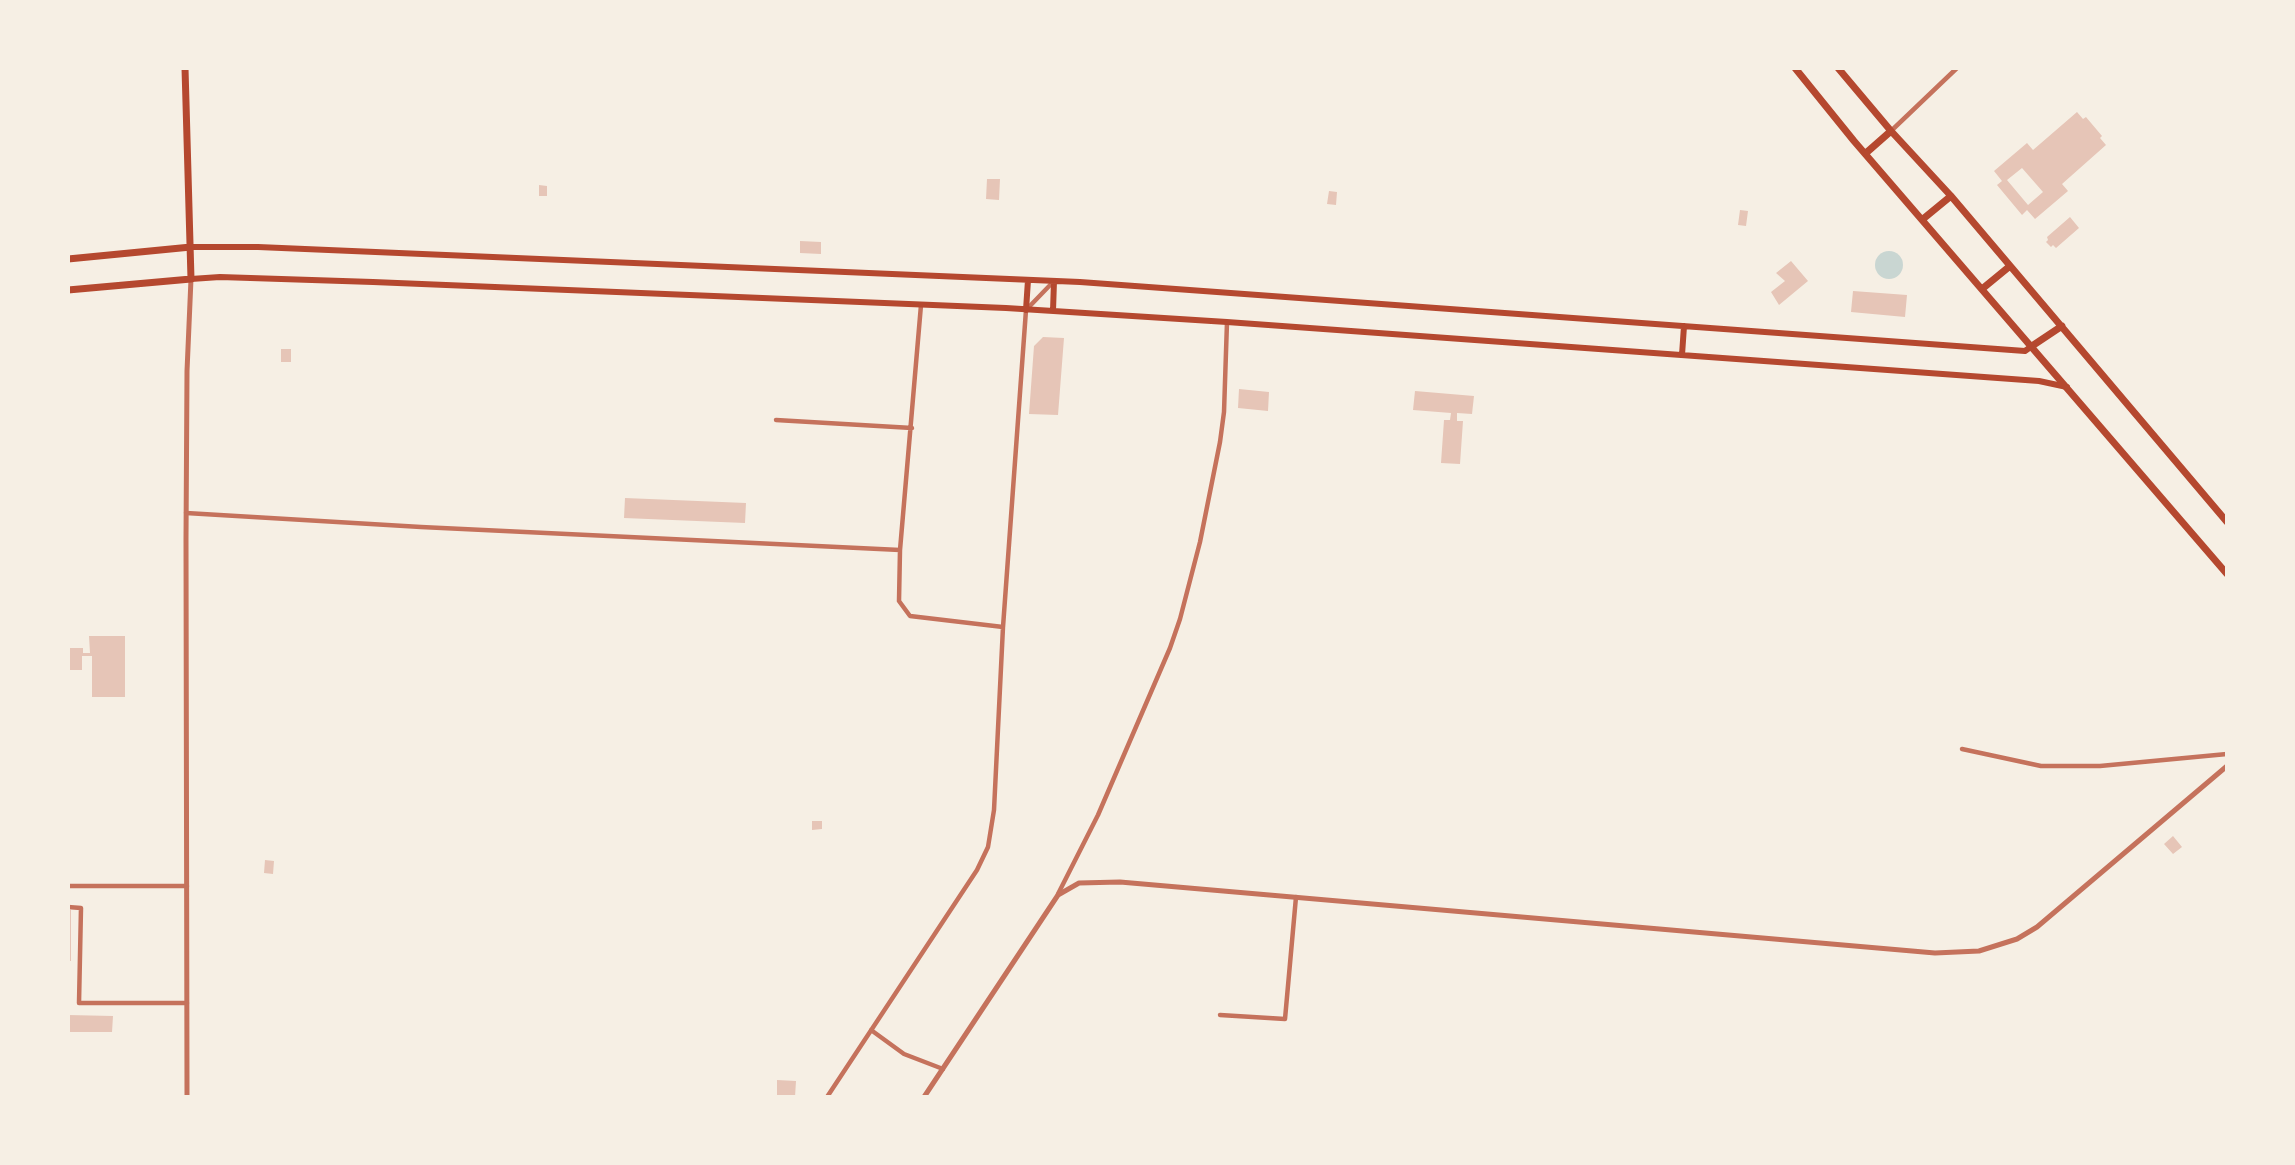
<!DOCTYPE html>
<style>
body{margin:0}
#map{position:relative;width:2295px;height:1165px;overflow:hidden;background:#f6efe4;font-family:"Source Sans 3",sans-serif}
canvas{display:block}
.frame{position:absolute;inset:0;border:70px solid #f6efe4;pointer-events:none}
</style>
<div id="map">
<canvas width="2295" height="1165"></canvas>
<div class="frame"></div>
</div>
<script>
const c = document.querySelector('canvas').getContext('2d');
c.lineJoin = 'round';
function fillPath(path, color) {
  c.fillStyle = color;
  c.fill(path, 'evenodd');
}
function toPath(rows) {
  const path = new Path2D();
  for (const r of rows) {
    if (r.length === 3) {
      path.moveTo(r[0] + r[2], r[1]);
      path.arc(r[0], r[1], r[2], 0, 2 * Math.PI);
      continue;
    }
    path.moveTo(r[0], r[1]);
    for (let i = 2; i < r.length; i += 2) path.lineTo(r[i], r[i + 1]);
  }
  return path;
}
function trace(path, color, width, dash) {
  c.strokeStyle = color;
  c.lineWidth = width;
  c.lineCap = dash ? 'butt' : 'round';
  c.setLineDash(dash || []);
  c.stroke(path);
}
fillPath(toPath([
 [1889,265,14]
]), '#c9d6d2');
fillPath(toPath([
 [2077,112,2083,119,2086,117,2102,136,2100,138,2106,145,2062,184,2068,191,2035,219,2027,210,2022,215,1997,185,2002,181,1994,171,2027,143,2033,150],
 [2022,168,2043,192,2028,205,2007,180],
 [987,179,1000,179,999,200,986,199],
 [539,185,547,186,547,196,539,196],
 [1329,191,1337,192,1336,205,1327,204],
 [1740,210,1748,211,1746,226,1738,225],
 [2070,217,2079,228,2056,248,2053,245,2051,247,2046,242,2048,240,2047,237],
 [800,241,821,242,821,254,800,253],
 [1791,261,1808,281,1779,305,1771,292,1785,281,1776,273],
 [1853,291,1907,295,1905,317,1851,312],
 [1043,337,1064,338,1058,415,1029,414,1034,346],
 [281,349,291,349,291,362,281,362],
 [1239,389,1269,392,1268,411,1238,408],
 [1415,391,1474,396,1472,414,1457,413,1457,421,1463,421,1460,464,1441,463,1444,420,1450,420,1451,413,1413,410],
 [625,498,746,503,745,523,624,518],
 [89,636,125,636,125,697,92,697,92,656,82,656,82,670,68,670,68,648,83,648,83,653,90,653],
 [812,821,822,821,822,829,812,830],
 [2173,836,2182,847,2173,854,2164,844],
 [265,860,274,861,273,874,264,873],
 [68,910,71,910,71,961,68,961],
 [68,1015,113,1016,112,1032,68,1032],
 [777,1080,796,1081,795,1097,777,1097]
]), '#e6c5b7');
trace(toPath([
 [1891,131,1957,68],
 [921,305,900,550,899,601,910,616,1003,627],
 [776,420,912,428],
 [186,513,421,527,900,550],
 [1962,749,2041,766,2100,766,2227,754],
 [68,886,187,886],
 [1058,894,1098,815,1170,648,1180,619,1200,542,1220,442,1224,412,1227,322],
 [68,907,81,908,79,1003,187,1003],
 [1220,1015,1285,1019,1296,897],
 [871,1030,904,1054,943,1069],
 [827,1097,977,870,988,847,994,810,1003,627,1026,310,1054,281]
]), '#c5725c', 4.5);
trace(toPath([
 [187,1097,186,539,187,371,191,279],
 [924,1097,1058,895,1079,883,1120,882,1935,953,1979,951,2017,939,2037,927,2227,766]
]), '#c5725c', 5);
trace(toPath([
 [191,247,258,247,1080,282,2025,351,2032,346],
 [191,279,220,277,373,282,1006,308,1227,322,2039,381,2067,387],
 [1026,310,1028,280],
 [1053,311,1054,281],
 [1682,355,1684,326]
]), '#b5482f', 6);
trace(toPath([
 [68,259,191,247],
 [68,290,191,279,185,68]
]), '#b5482f', 7);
trace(toPath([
 [1795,68,1854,141,2227,574],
 [1838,68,1891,131,1951,196,2227,522],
 [1866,153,1891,131],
 [1923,219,1951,196],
 [1982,289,2010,266],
 [2032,346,2062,326]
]), '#b5482f', 7);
</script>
